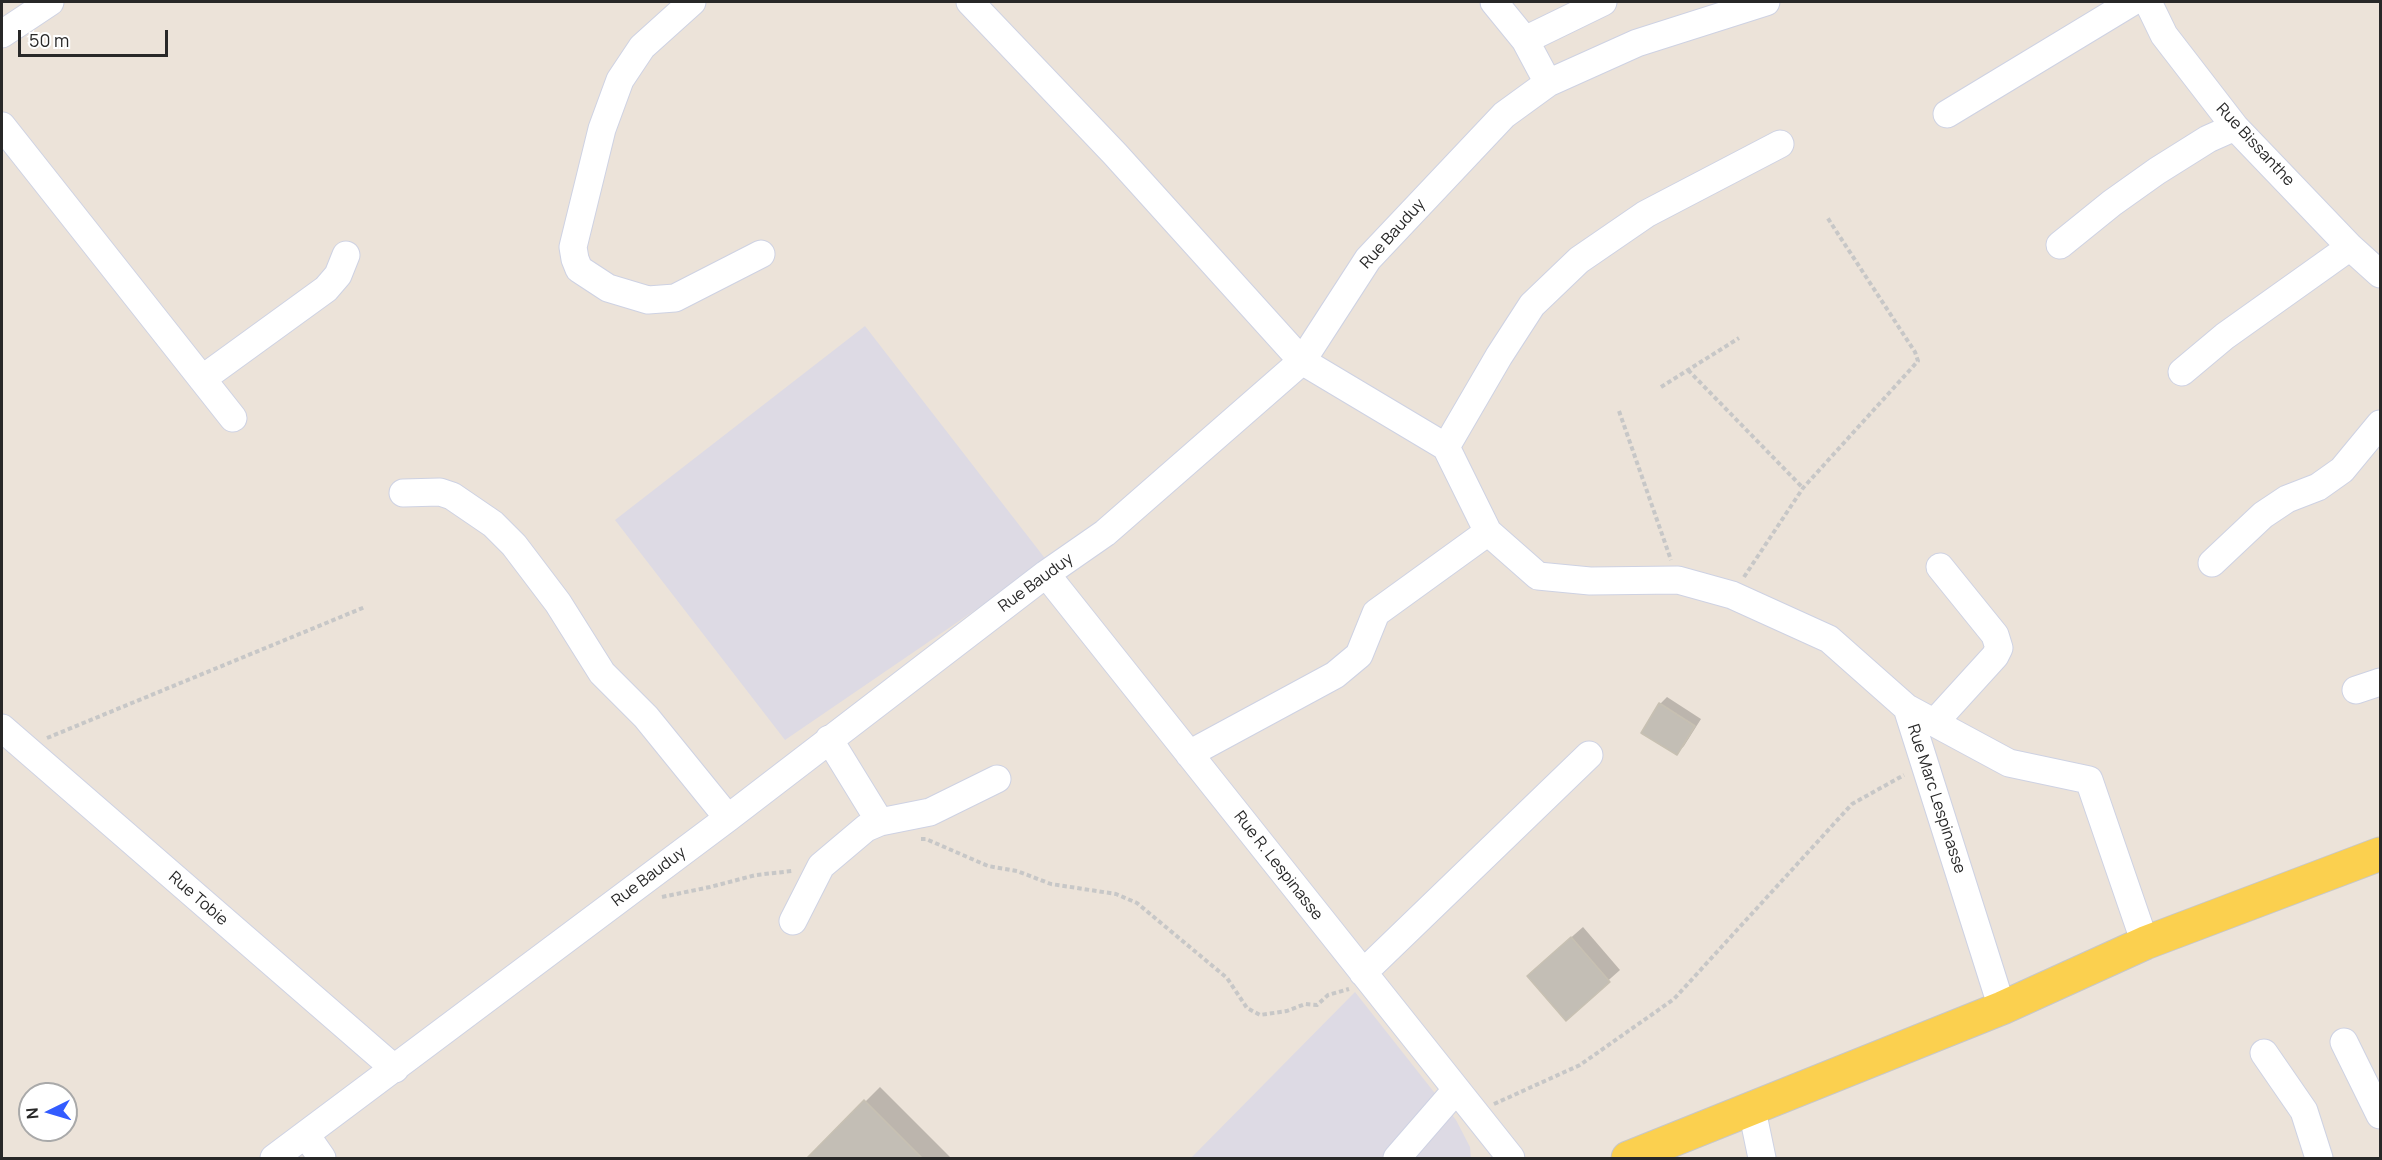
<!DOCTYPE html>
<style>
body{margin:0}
#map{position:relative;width:2382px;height:1160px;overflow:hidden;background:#ece3d9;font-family:Manrope,sans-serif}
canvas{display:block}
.frame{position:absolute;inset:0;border:3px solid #282828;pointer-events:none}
.north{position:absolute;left:18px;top:1082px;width:60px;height:60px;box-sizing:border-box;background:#fff;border:2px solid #a9a9a9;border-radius:50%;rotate:265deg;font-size:16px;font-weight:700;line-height:24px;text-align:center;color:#282828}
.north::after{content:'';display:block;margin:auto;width:21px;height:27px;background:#335cff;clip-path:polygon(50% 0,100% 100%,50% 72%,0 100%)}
.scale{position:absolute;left:18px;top:30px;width:150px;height:27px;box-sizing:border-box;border:3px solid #282828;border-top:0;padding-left:8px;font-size:18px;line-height:21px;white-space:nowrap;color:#282828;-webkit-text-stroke:4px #fff;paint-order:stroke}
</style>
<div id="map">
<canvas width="2382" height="1160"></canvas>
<div class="frame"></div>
<div class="north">N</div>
<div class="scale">50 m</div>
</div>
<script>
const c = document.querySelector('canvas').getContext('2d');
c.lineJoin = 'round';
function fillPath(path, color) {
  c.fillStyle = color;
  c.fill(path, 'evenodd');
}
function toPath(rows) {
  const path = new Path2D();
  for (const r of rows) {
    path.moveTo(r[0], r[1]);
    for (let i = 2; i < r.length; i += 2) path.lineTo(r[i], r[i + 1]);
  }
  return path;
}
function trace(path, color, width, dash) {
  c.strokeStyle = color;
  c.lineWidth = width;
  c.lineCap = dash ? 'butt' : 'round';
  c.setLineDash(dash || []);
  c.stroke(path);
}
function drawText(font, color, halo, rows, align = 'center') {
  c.font = font + ' Manrope,sans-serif';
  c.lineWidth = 4.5;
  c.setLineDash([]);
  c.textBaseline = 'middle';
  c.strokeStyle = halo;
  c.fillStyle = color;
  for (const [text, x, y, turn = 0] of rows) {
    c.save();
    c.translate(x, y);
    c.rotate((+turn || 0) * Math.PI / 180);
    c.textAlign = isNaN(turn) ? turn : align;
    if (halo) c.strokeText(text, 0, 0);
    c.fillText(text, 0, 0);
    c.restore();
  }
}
fillPath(toPath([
 [865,326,1047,561,785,740,615,520],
 [1355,992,1456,1120,1470,1147,1471,1158,1191,1158]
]), '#dddae4');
fillPath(toPath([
 [1667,697,1701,719,1684,746,1677,753,1660,704],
 [1583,927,1620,970,1566,1018,1540,965],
 [880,1087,951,1158,809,1158]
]), '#0003');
const building = toPath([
 [1659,703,1695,726,1677,755,1641,733,1659,703],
 [1571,937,1610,982,1566,1021,1527,976,1571,937],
 [864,1100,922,1158,807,1158,864,1100]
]);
fillPath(building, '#c3beb5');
trace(building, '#c7c0b2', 1.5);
const minor = toPath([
 [692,2,642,47,620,80,602,129,573,247,575,259,579,269,608,288,648,300,675,298,761,254],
 [970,2,1115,154,1302,361,1446,447,1488,532,1538,576,1590,581,1678,580,1732,595,1829,639,1907,708,2002,1008],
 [1494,2,1525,40,1548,83],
 [2148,2,2164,35,2235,127,2350,247,2380,274],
 [2,34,50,2],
 [1525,40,1603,2],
 [1947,114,2132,2],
 [2,126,233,418],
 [2060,245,2112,203,2157,171,2208,139,2235,127],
 [2182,372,2225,336,2350,247],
 [202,379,326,289,338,275,346,255],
 [1446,447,1499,356,1532,305,1579,260,1646,214,1780,144],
 [403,493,440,492,452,496,493,524,514,545,558,603,602,673,646,717,728,818],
 [2212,563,2263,515,2287,499,2318,487,2342,470,2380,424],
 [1046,574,1511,1158],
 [2356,690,2380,682],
 [1907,708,2009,763,2089,780,2145,943],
 [1934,723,1995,656,1999,648,1995,635,1940,567],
 [2,728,395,1069],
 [829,739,880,822],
 [1189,754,1335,675,1359,655,1376,613,1488,532],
 [793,921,821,866,866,828,880,822,930,812,997,779],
 [1363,973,1589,755],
 [2344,1042,2380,1115],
 [2264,1053,2304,1111,2319,1158],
 [1752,1110,1762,1158],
 [306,1135,322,1158],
 [274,1158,728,818,1046,574,1105,533,1302,361,1368,259,1504,115,1548,83,1637,43,1766,2],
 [1397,1158,1456,1090]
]);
const major = toPath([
 [1628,1158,2002,1008,2145,943,2380,854]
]);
trace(minor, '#ced2e3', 29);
trace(major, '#c7c7c7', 35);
trace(toPath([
 [1688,370,1803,488],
 [1661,387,1739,338],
 [1619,411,1671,560],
 [1744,577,1803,488,1918,361,1915,352,1827,217],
 [47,738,365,607],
 [921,839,926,839,988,866,1017,871,1051,884,1116,894,1137,903,1227,978,1247,1008,1260,1015,1287,1011,1305,1004,1317,1005,1328,995,1349,989],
 [662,897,710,887,756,875,792,871],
 [1494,1104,1580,1065,1674,999,1852,804,1904,775]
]), '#c7c7c7', 4, [4.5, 3]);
trace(minor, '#fff', 27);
trace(major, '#fbd04f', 33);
drawText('16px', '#282828', '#fff', [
 ["Rue Bissanthe",2255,145,47],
 ["Rue Bauduy",1393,234,-48],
 ["Rue Bauduy",1036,583,-36],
 ["Rue Marc Lespinasse",1936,799,72],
 ["Rue R. Lespinasse",1278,866,52],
 ["Rue Bauduy",649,877,-37],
 ["Rue Tobie",198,899,41]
]);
</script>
